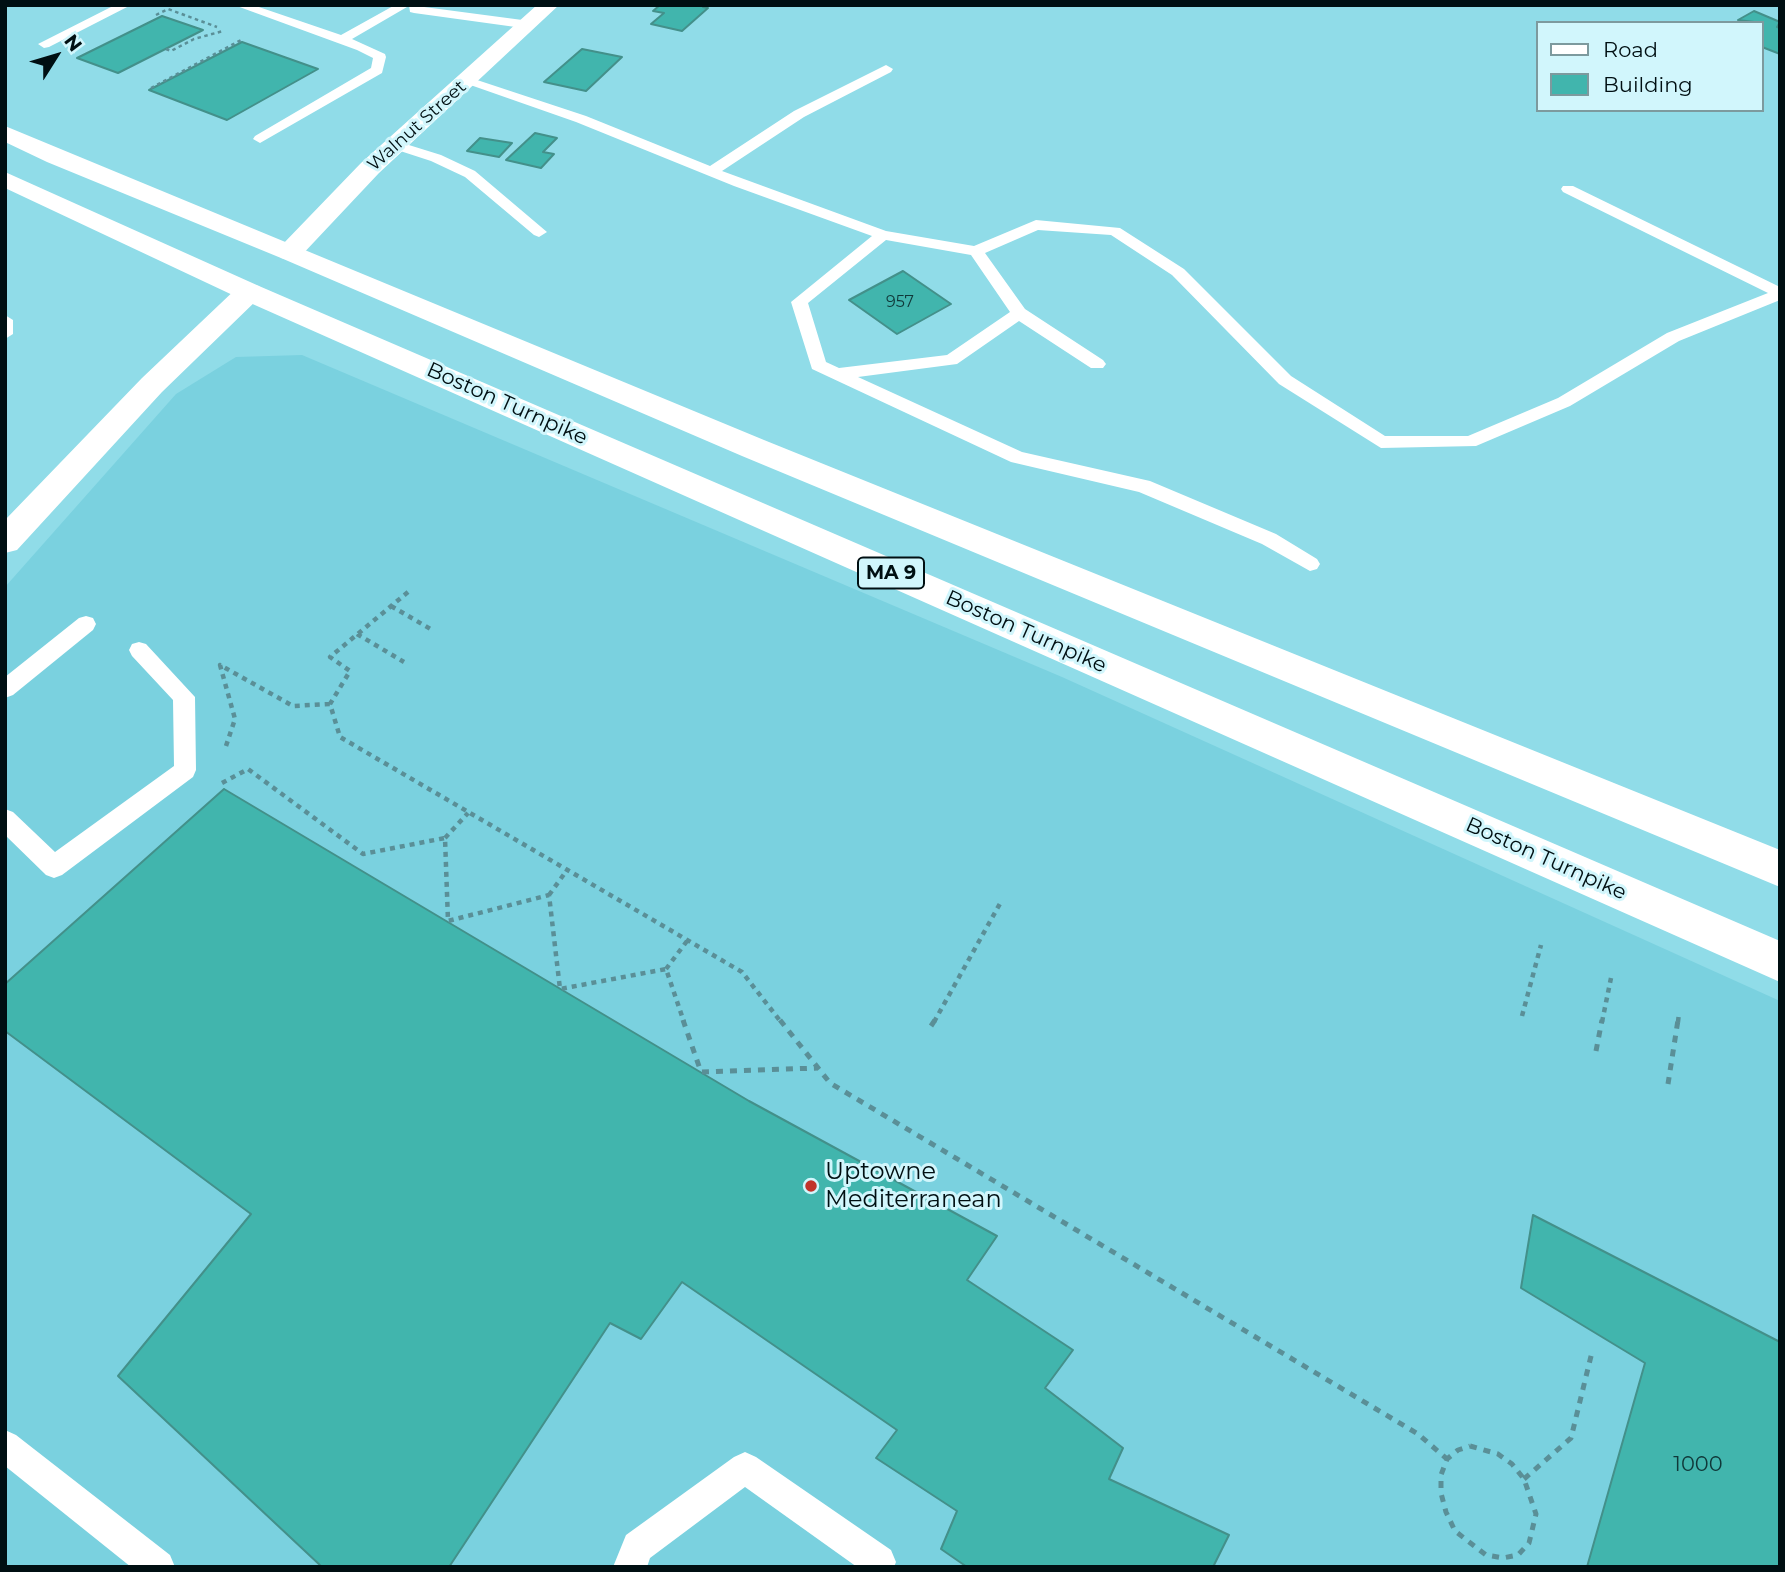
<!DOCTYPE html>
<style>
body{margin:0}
#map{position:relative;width:1785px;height:1572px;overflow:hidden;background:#90dce8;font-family:Montserrat,sans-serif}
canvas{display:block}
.frame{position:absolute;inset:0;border:7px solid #000f12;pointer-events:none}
.legend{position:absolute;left:1536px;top:21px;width:228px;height:91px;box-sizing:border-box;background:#d1f6fc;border:2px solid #7d9a9e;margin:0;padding:9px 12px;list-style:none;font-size:21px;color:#000f12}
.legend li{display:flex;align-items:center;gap:14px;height:35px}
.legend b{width:35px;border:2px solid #7d9a9e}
.north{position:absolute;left:21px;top:21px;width:70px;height:70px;-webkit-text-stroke:5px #d1f6fc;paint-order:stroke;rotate:53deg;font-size:19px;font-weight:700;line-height:28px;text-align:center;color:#000f12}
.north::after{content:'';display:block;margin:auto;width:24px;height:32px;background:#000f12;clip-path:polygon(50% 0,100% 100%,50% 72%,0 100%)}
</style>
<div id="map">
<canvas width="1785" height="1572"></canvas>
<div class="frame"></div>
<ul class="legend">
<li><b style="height:9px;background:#fff"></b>Road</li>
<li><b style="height:19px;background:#41b5ad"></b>Building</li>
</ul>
<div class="north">N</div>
</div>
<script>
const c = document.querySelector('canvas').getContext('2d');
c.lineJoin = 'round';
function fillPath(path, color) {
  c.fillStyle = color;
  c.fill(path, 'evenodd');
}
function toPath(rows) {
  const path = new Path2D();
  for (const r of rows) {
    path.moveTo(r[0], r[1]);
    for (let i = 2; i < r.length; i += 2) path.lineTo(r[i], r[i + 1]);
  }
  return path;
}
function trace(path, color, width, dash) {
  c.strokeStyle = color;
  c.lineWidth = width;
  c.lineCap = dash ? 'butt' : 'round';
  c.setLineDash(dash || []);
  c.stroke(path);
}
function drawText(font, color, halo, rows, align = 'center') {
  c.font = font + ' Montserrat,sans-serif';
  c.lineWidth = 6;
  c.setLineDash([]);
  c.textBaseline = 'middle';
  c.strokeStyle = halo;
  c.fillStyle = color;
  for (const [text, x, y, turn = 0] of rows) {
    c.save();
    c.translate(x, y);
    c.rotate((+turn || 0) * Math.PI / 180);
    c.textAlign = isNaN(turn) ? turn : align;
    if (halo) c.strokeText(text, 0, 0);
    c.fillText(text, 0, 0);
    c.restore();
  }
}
fillPath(toPath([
 [302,355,1062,677,1780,1001,1780,1567,5,1567,5,587,176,394,236,357]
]), '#7ad1df');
const building = toPath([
 [660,5,705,5,703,7,708,8,682,31,651,24,664,13,653,11,660,5],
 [1754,11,1780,22,1777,27,1780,28,1780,54,1762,47,1762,23,1738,20,1754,11],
 [162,16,203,30,118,73,77,58,162,16],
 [242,42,318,69,227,120,149,90,242,42],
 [582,49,622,57,586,91,544,82,582,49],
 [535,133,557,138,543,152,554,154,541,168,506,160,535,133],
 [480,138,512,143,499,157,467,151,480,138],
 [903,271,951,304,897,334,849,300,903,271],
 [224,789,749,1101,997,1236,967,1280,1073,1350,1045,1388,1123,1448,1109,1479,1229,1535,1213,1567,967,1567,941,1549,957,1511,876,1458,897,1430,682,1282,641,1339,610,1323,449,1567,322,1567,118,1376,251,1214,5,1031,5,984,224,789],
 [1533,1215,1780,1342,1780,1567,1587,1567,1645,1363,1521,1288,1533,1215]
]);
fillPath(building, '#41b5ad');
trace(building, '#43908a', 2);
trace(toPath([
 [156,15,168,9,217,27],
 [166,49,171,51,194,39,223,31],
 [151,88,243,39]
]), '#5a8f97', 2.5, [3.5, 3.5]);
trace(toPath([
 [408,592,330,657,350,671,330,704,340,737,742,972,781,1022],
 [391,606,434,631],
 [357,634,404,662],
 [226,746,235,719,220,665,293,706,330,704],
 [222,783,248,769,363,854,445,838,448,921,549,895,560,989,666,969,684,1022],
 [445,838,468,813],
 [549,895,567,870],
 [666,969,687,941],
 [1522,1016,1541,945],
 [934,1022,1002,900],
 [1602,1022,1611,978],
 [1678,1022,1679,1013]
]), '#5a8f97', 4.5, [5, 5]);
trace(toPath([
 [683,1020,701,1072,818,1068],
 [780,1020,830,1083,1418,1434,1447,1459],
 [931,1026,935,1020],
 [1596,1051,1602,1020],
 [1668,1084,1678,1020],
 [1470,1446,1498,1454,1512,1464,1524,1479,1536,1514,1529,1543,1518,1555,1503,1558,1486,1555,1455,1531,1446,1512,1441,1493,1441,1475,1447,1459,1458,1450,1470,1446],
 [1524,1479,1571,1438,1592,1352]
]), '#5a8f97', 5, [7, 7]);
fillPath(toPath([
 [115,5,131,5,49,47,44,48,38,44,115,5],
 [234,5,253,5,341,35,395,5,407,7,352,39,385,54,386,57,382,73,260,143,253,139,255,136,371,68,373,58,357,50,234,5],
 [409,5,530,21,536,25,530,29,414,13,410,12,409,5],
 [886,65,893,69,891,72,804,117,722,171,886,231,974,246,1036,220,1120,228,1184,269,1291,376,1385,436,1468,436,1558,398,1667,333,1768,293,1563,192,1561,189,1563,186,1573,186,1780,287,1780,300,1679,341,1570,406,1476,446,1381,448,1279,384,1172,275,1111,235,1038,230,985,253,1025,309,1103,360,1106,364,1103,368,1091,368,1019,321,957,364,858,377,1022,452,1150,481,1276,534,1317,559,1320,564,1317,569,1310,571,1262,544,1139,492,1011,462,812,369,791,302,872,236,734,186,576,122,459,81,466,77,471,78,586,116,710,166,794,111,886,65],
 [886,240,971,255,1010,312,947,355,839,368,826,362,808,303,886,240],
 [396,141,441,155,475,171,547,232,539,237,534,235,465,177,431,161,391,148,389,145,396,141],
 [5,315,13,320,13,334,5,339,5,315],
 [86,616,93,618,96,624,93,630,13,695,5,698,5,677,79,618,86,616],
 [139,642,146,644,195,697,196,770,193,777,62,875,54,878,46,875,5,835,5,809,13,812,55,852,174,766,173,700,132,656,129,650,132,644,139,642],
 [5,1430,16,1435,170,1555,175,1567,131,1567,5,1466,5,1430],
 [745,1452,756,1457,891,1550,896,1562,894,1567,857,1567,745,1487,650,1558,647,1567,613,1567,626,1535,734,1457,745,1452]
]), '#fff');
fillPath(toPath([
 [537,5,559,5,379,173,299,258,290,260,281,258,277,252,281,246,361,163,537,5],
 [249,284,259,286,263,292,259,298,162,392,17,550,5,553,5,520,142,378,239,286,249,284]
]), '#fff');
fillPath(toPath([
 [5,126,764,440,1780,850,1780,887,742,456,281,258,47,162,5,142,5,126],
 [5,172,259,286,1780,941,1780,982,239,298,5,188,5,172]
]), '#fff');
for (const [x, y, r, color] of [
 [811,1186,7,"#c1332a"]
]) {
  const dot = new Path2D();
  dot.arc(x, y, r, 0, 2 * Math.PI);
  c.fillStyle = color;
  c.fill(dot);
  trace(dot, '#d1f6fc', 2.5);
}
drawText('16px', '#103839', null, [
 ["957",900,302]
]);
drawText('18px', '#000f12', '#d1f6fc', [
 ["Walnut Street",417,126,-42]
]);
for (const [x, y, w] of [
 [891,573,66]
]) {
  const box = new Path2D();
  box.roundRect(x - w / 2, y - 15.5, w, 31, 5);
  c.fillStyle = '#d1f6fc';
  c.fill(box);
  trace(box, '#000f12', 2);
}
drawText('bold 19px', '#000f12', null, [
 ["MA 9",891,573]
]);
drawText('21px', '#000f12', '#d1f6fc', [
 ["Boston Turnpike",507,404,24],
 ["Boston Turnpike",1026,632,24],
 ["Boston Turnpike",1546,859,24]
]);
drawText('21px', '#103839', null, [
 ["1000",1698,1465]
]);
drawText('24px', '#000f12', '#d1f6fc', [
 ["Uptowne",825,1172],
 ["Mediterranean",825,1200]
], 'left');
</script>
